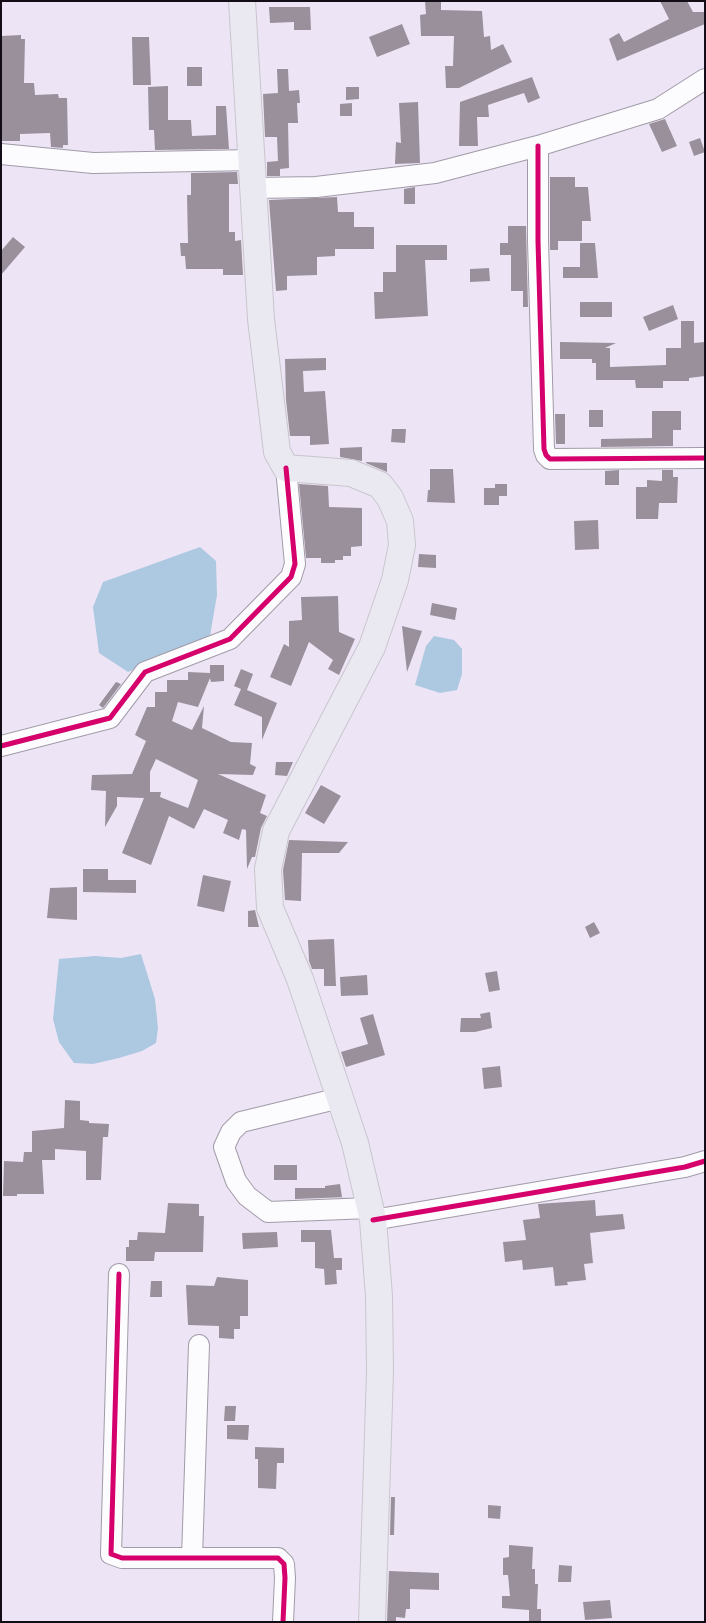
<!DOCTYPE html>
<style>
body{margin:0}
#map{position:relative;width:706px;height:1623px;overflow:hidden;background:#ede5f6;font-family:Mulish,sans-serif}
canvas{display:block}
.frame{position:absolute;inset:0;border:2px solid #120d16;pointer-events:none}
</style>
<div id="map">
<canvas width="706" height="1623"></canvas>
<div class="frame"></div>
</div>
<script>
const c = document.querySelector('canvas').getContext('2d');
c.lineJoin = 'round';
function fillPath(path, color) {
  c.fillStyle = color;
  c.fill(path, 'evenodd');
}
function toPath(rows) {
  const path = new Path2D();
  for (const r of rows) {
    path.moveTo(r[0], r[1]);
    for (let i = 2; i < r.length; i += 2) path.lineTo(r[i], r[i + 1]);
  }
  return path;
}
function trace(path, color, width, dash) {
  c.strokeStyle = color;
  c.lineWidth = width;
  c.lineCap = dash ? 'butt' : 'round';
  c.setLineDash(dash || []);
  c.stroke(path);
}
fillPath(toPath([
 [200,547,216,561,217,595,210,636,128,672,99,653,93,607,103,582],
 [434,636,454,640,462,649,462,674,457,690,440,693,415,685,426,646],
 [141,954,155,999,158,1028,156,1043,142,1051,119,1058,93,1064,74,1063,59,1042,53,1019,59,959,95,956,121,958]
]), '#adc8e1');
fillPath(toPath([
 [425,1,441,1,441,10,482,11,484,37,490,36,491,50,503,44,512,62,459,88,446,88,445,66,453,66,454,36,421,36,420,15,426,14],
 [660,1,687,1,693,12,705,12,705,24,617,61,609,39,619,33,624,42,669,19],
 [269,7,310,7,311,30,294,30,294,22,270,23],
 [402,24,410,44,377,57,369,37],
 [21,35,21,39,25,39,24,83,34,83,35,95,58,94,59,98,67,98,68,145,63,145,63,148,51,147,50,133,20,134,20,141,1,141,1,36],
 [132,37,149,37,151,85,133,85],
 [187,67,202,67,202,86,187,86],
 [277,69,288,69,289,91,299,90,300,103,297,103,298,123,288,123,289,168,280,169,280,176,267,176,267,162,278,161,277,137,265,137,263,94,278,93],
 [532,77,540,98,528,103,524,93,488,105,489,117,477,117,478,146,459,146,460,102],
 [168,86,168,120,191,120,192,136,216,135,216,106,226,106,229,149,155,150,154,130,149,130,148,87],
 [346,87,359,87,359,99,346,100],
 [418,102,420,163,395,164,396,142,401,143,399,103],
 [352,103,352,116,340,116,340,104],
 [665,119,677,146,662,152,649,124],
 [700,138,705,152,694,156,689,142],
 [237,172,238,184,229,184,229,232,235,232,235,241,241,240,243,275,223,275,223,269,186,269,185,256,181,256,180,243,188,243,187,195,191,195,191,173],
 [550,177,575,177,575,187,588,187,591,221,582,221,582,241,558,241,558,250,550,250],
 [415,187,415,204,404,204,404,189],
 [337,197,338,212,354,212,354,227,374,227,374,249,335,249,335,256,317,257,317,275,287,276,287,290,276,291,269,200],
 [508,226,526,226,528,307,523,307,523,291,511,291,511,255,500,255,500,243,508,243],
 [13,237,25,247,1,275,1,251],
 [580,243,595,243,598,278,563,278,563,267,580,267],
 [396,245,447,245,447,260,425,260,428,316,375,319,374,292,383,292,383,272,396,272],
 [489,268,490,281,470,282,470,269],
 [580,302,612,302,612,317,580,317],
 [673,305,678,319,649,331,643,317],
 [681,321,694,321,694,343,705,342,705,376,689,378,689,381,663,381,663,388,636,388,635,380,596,380,596,363,592,363,592,359,560,359,560,342,616,343,605,348,610,348,610,367,666,365,666,348,681,348],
 [326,358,326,370,303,371,304,392,325,391,329,444,310,445,310,436,290,436,286,400,285,359],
 [589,410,603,410,603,427,589,427],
 [652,411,681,411,681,430,673,430,673,446,601,447,601,439,652,438],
 [555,414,565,414,565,444,556,444],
 [392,429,406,429,405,443,391,442],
 [362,447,362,461,340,457,340,448],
 [366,462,387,463,387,472,366,463],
 [430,469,453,469,455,503,427,502,428,490,430,490],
 [619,470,619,485,605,485,605,471],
 [662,470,673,470,673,477,678,477,677,503,659,503,658,519,636,519,636,487,647,487,647,480,662,481],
 [299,484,328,486,329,507,362,508,362,546,351,547,351,556,343,556,343,560,335,560,335,563,321,563,321,558,306,558],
 [495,484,507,484,507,496,499,496,499,505,484,505,484,488,495,488],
 [598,520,599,549,575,550,574,521],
 [419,554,436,555,436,568,418,567],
 [338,596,339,632,355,639,339,675,328,669,333,660,309,642,291,686,270,677,284,644,289,647,289,621,302,620,301,597],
 [432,603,457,608,455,620,430,615],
 [402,626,422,631,407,672],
 [210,665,224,665,224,681,211,682,210,678,198,707,178,702,172,721,192,730,204,706,202,728,231,742,252,743,250,764,256,767,253,775,218,774,266,795,260,813,267,816,261,828,255,857,252,857,247,869,246,830,242,829,239,840,223,833,228,820,204,809,194,829,169,816,151,865,122,853,144,798,117,797,117,806,105,827,106,791,91,790,92,775,132,774,146,741,135,735,147,707,155,707,155,692,167,692,167,680,188,680,188,672,210,673],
 [156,759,198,780,188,808,160,797,161,792,150,792,150,772],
 [241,669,253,674,247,690,277,703,262,740,262,717,234,705,241,689,234,686],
 [116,682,121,684,103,708,99,705],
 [276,762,293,762,287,776,275,775],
 [321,785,341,796,324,824,305,813],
 [289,840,348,842,339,853,302,853,301,901,285,900,283,870],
 [83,869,108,869,108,880,136,880,136,893,83,892],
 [203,875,231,881,224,912,197,906],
 [77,887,77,920,47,918,50,888],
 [255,910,259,927,248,927,248,911],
 [594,922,600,933,590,938,585,927],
 [334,939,336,986,324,986,324,969,312,969,309,961,308,940],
 [497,971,500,990,489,992,485,973],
 [367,975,368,995,341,996,340,977],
 [490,1012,492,1028,475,1032,460,1032,461,1018,481,1018,480,1014],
 [373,1014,385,1055,346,1067,341,1052,368,1044,360,1018],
 [500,1066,502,1087,484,1089,482,1068],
 [65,1100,80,1101,80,1120,89,1121,89,1123,109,1124,108,1137,103,1137,101,1180,86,1180,86,1151,55,1149,55,1160,42,1160,44,1194,17,1194,17,1196,3,1196,4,1161,23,1162,24,1152,32,1152,32,1131,64,1128],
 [274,1165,297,1165,297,1180,274,1180],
 [340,1184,342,1197,348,1197,295,1199,295,1188,325,1188,325,1186],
 [595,1200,596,1216,623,1214,625,1229,590,1233,593,1263,584,1264,586,1280,567,1282,568,1285,555,1286,553,1267,523,1270,522,1260,505,1262,503,1242,526,1240,523,1220,540,1218,538,1204],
 [168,1203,199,1204,199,1216,204,1216,203,1252,155,1252,154,1261,126,1261,126,1247,129,1247,129,1240,137,1240,138,1232,165,1233],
 [301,1230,331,1230,334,1258,342,1258,342,1270,336,1270,337,1284,325,1285,324,1269,315,1268,315,1242,301,1242],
 [277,1232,278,1247,243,1249,242,1233],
 [217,1277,248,1280,248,1316,240,1316,240,1329,234,1329,234,1339,219,1338,219,1326,188,1325,186,1285,214,1286],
 [151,1281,162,1281,162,1297,150,1297],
 [225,1406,236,1406,235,1421,224,1421],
 [227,1425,249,1425,248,1440,227,1439],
 [255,1447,284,1448,284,1463,277,1463,276,1489,258,1488,258,1459,255,1459],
 [391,1497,395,1497,394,1535,390,1535],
 [488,1505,501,1506,500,1519,488,1518],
 [509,1545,533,1547,532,1569,535,1569,535,1584,538,1584,537,1609,541,1609,541,1622,529,1622,529,1610,502,1608,502,1596,510,1596,508,1575,503,1575,503,1558,509,1557],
 [559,1565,572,1566,571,1582,558,1582],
 [389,1571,439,1573,439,1590,410,1589,410,1609,406,1609,405,1618,396,1617,396,1622,387,1622],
 [610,1600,612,1618,585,1620,583,1602]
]), '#99909b');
const minor = toPath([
 [538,146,538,241,544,449,546,455,550,459,705,458],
 [1,154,93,163,253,160],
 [255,188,316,187,435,173,538,146,658,109,705,79],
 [1,746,110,718,145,672,230,639,291,577,295,564,286,468],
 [340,1098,241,1122,231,1132,224,1147,236,1181,247,1196,268,1212,370,1208],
 [373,1220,685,1167,705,1161],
 [119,1274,111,1554,122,1558,278,1558,284,1564,285,1578,283,1622],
 [192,1558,199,1345]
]);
const major = toPath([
 [242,1,261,319,277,452,286,468,351,473,380,485,390,498,400,521,402,545,395,580,372,647,276,831,268,869,270,908,300,979,340,1098,355,1143,373,1220,379,1296,380,1371,372,1622]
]);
trace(minor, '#a19ba7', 22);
trace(major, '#c9c5cd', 28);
trace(minor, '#fcfbfe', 20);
trace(major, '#eae9f1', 26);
trace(toPath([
 [538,146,538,241,544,449,546,455,550,459,705,458],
 [1,746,110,718,145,672,230,639,291,577,295,564,286,468],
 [373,1220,685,1167,705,1161],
 [119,1274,111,1554,122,1558,278,1558,284,1564,285,1578,283,1622]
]), '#d6006c', 5);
</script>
